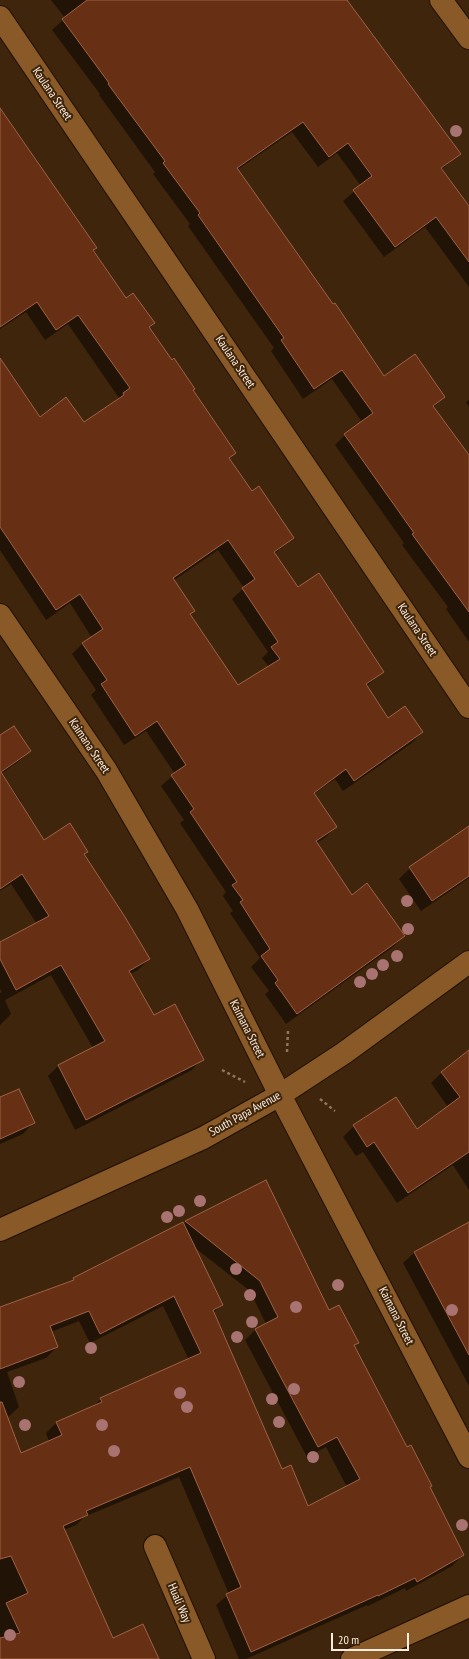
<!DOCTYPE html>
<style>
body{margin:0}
#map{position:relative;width:469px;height:1659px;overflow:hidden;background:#3e250b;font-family:"PT Sans Narrow",sans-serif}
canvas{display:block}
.scale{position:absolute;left:331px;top:1633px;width:78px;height:18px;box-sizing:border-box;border:2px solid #feedde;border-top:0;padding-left:5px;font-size:12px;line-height:14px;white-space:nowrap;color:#feedde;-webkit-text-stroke:3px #3e250b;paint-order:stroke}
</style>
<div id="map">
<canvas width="469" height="1659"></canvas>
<div class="scale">20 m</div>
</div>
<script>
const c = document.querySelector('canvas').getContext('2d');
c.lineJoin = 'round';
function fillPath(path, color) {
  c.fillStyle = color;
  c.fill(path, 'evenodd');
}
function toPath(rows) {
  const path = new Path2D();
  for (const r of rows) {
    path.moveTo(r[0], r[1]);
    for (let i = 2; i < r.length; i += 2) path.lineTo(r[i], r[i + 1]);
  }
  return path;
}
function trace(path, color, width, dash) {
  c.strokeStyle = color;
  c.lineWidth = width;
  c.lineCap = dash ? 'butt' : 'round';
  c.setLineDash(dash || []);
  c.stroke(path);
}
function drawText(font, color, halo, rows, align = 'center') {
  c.font = font + ' "PT Sans Narrow",sans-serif';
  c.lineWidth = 4;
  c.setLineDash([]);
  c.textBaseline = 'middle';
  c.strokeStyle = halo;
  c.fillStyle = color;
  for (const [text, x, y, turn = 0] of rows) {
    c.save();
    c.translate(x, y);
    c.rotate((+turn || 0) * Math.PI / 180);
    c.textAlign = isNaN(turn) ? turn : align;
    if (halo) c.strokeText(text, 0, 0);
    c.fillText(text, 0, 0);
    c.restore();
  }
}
fillPath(toPath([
 [51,0,345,0,460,154,441,170,469,206,469,287,425,227,384,257,343,201,361,186,337,153,318,167,292,132,237,170,384,377,444,397,433,408,469,456,469,642,446,609,448,607,402,545,404,543,335,445,345,435,362,422,332,379,303,399,271,351,274,348,188,226,190,224,153,174,155,172,99,95,100,94,52,30,65,18],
 [0,109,126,299,154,323,149,328,234,453,229,459,251,493,293,538,274,554,298,589,383,671,366,687,388,719,422,732,412,743,343,791,335,779,314,794,336,827,326,837,317,843,351,896,404,936,393,947,286,1024,265,994,269,991,251,967,260,958,230,913,233,911,223,896,226,892,180,823,184,820,161,786,175,774,146,731,124,745,91,695,96,690,72,654,82,644,92,638,70,603,46,620,0,550,0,378,39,419,84,423,119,398,68,324,45,340,26,312,0,329],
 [218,550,244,588,232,599,268,652,262,658,269,667,238,686,190,615,193,611,173,581],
 [469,400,469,407,466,402],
 [0,737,30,751,19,761,2,773,21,801,20,803,44,842,87,852,84,855,149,959,138,970,130,974,154,1016,202,1059,192,1070,75,1130,48,1076,58,1066,93,1048,51,975,5,1000,11,1014,0,1025,0,993,2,992,0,989,0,944,37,924,11,884,0,891],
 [469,827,469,878,421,911,399,879,410,868],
 [469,1052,469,1190,453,1165,397,1203,363,1152,356,1156,343,1137,354,1126,395,1098,417,1130,448,1107,431,1083,441,1073],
 [0,1098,33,1123,23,1134,0,1144],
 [266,1182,329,1311,357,1343,354,1346,429,1488,463,1555,452,1566,406,1591,405,1588,368,1606,367,1605,246,1659,239,1659,216,1605,229,1594,179,1477,84,1517,76,1525,64,1530,113,1639,158,1659,0,1659,0,1308,70,1283,74,1279],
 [194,1247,250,1291,266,1324,255,1330,245,1340,307,1457,326,1447,347,1487,308,1507,281,1470,213,1313,222,1305],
 [163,1306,189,1360,101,1399,93,1407,56,1423,46,1433,49,1441,21,1454,7,1418,19,1407,7,1372,46,1358,57,1347,51,1332,79,1321,90,1343],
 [469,1223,469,1386,403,1263,414,1253]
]), '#0007');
const building = toPath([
 [87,0,347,0,461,154,441,168,469,206,469,262,436,217,395,247,353,190,372,176,348,143,329,157,303,122,237,168,333,304,335,303,384,376,415,354,445,397,433,406,469,455,469,612,412,534,414,533,344,434,373,413,342,370,314,389,281,340,284,338,198,215,200,213,163,163,165,161,108,84,109,83,62,19,87,0],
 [0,108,97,248,93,250,126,298,133,293,155,323,149,327,172,360,174,358,195,389,193,390,236,453,229,458,252,491,259,486,294,538,274,552,298,587,319,573,384,672,366,684,388,718,405,706,423,732,354,781,346,769,314,793,337,827,316,841,352,895,367,883,405,936,297,1014,275,983,278,980,261,956,270,949,240,902,243,900,232,885,237,882,190,812,194,809,171,775,186,765,157,721,135,736,101,684,107,680,82,643,103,629,80,594,56,610,0,527,0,358,40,417,66,397,84,422,124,395,123,393,130,388,78,315,56,330,37,302,0,327,0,108],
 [228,540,255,579,242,588,278,642,271,647,280,659,238,685,190,614,195,611,173,578,228,540],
 [14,726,31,751,1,772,44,840,70,823,88,852,84,854,125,917,150,959,129,971,154,1015,175,1004,204,1060,86,1120,58,1065,105,1041,61,965,16,990,0,959,0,942,49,916,22,874,0,889,0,735,14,726],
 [469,826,469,876,432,901,409,867,469,826],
 [469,1050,469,1152,408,1193,374,1142,367,1147,353,1125,396,1097,417,1129,460,1097,441,1072,469,1050],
 [19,1089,35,1123,0,1139,0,1097,19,1089],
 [266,1180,329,1310,339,1305,359,1343,354,1345,407,1447,411,1445,432,1486,430,1487,464,1555,417,1582,415,1578,378,1596,378,1595,251,1652,226,1594,241,1587,190,1467,86,1511,88,1515,63,1526,113,1638,143,1624,159,1659,0,1659,0,1638,20,1633,6,1603,28,1593,11,1556,0,1559,0,1402,2,1402,21,1453,62,1435,56,1422,102,1402,100,1398,201,1353,174,1296,100,1334,89,1311,50,1326,58,1347,0,1369,0,1307,74,1280,73,1278,183,1222,223,1305,213,1310,282,1469,291,1465,308,1506,360,1479,337,1437,318,1447,255,1329,278,1317,260,1281,185,1221,266,1180],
 [469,1222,469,1355,414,1252,469,1222]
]);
fillPath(building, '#672f13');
trace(building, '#9f6246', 1);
const minor = toPath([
 [0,17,469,707],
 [0,615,106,770,187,909,280,1095,469,1457],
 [155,1546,204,1659],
 [352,1659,469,1606]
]);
const tertiary = toPath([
 [441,0,469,38],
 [0,1230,203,1138,280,1095,344,1053,469,962]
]);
trace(minor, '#1f1003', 24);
trace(tertiary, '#1f1003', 24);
trace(toPath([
 [287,1052,288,1031],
 [222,1070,245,1082],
 [320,1099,335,1111]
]), '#8c7660', 2.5, [3, 3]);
trace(minor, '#895a28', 22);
trace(tertiary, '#895a28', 22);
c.fillStyle = '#a87370';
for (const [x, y] of [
 [456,131],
 [407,901],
 [408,929],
 [397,956],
 [383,965],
 [372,974],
 [360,982],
 [200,1201],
 [179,1211],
 [167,1217],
 [236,1269],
 [338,1285],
 [250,1295],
 [296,1307],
 [452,1310],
 [252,1322],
 [237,1337],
 [91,1348],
 [19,1382],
 [294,1389],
 [180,1393],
 [272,1399],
 [187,1407],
 [279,1422],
 [25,1425],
 [102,1425],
 [114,1451],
 [313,1457],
 [462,1525],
 [10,1635]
]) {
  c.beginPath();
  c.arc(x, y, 6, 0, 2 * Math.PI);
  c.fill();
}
drawText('12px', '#feedde', '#3e250b', [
 ["Kaulana Street",52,94,56],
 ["Kaulana Street",235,362,56],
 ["Kaulana Street",417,630,56],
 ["Kaimana Street",89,746,56],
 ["Kaimana Street",247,1029,63],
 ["South Papa Avenue",245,1114,-29],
 ["Kaimana Street",396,1316,63],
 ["Huali Way",179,1603,67]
]);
</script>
